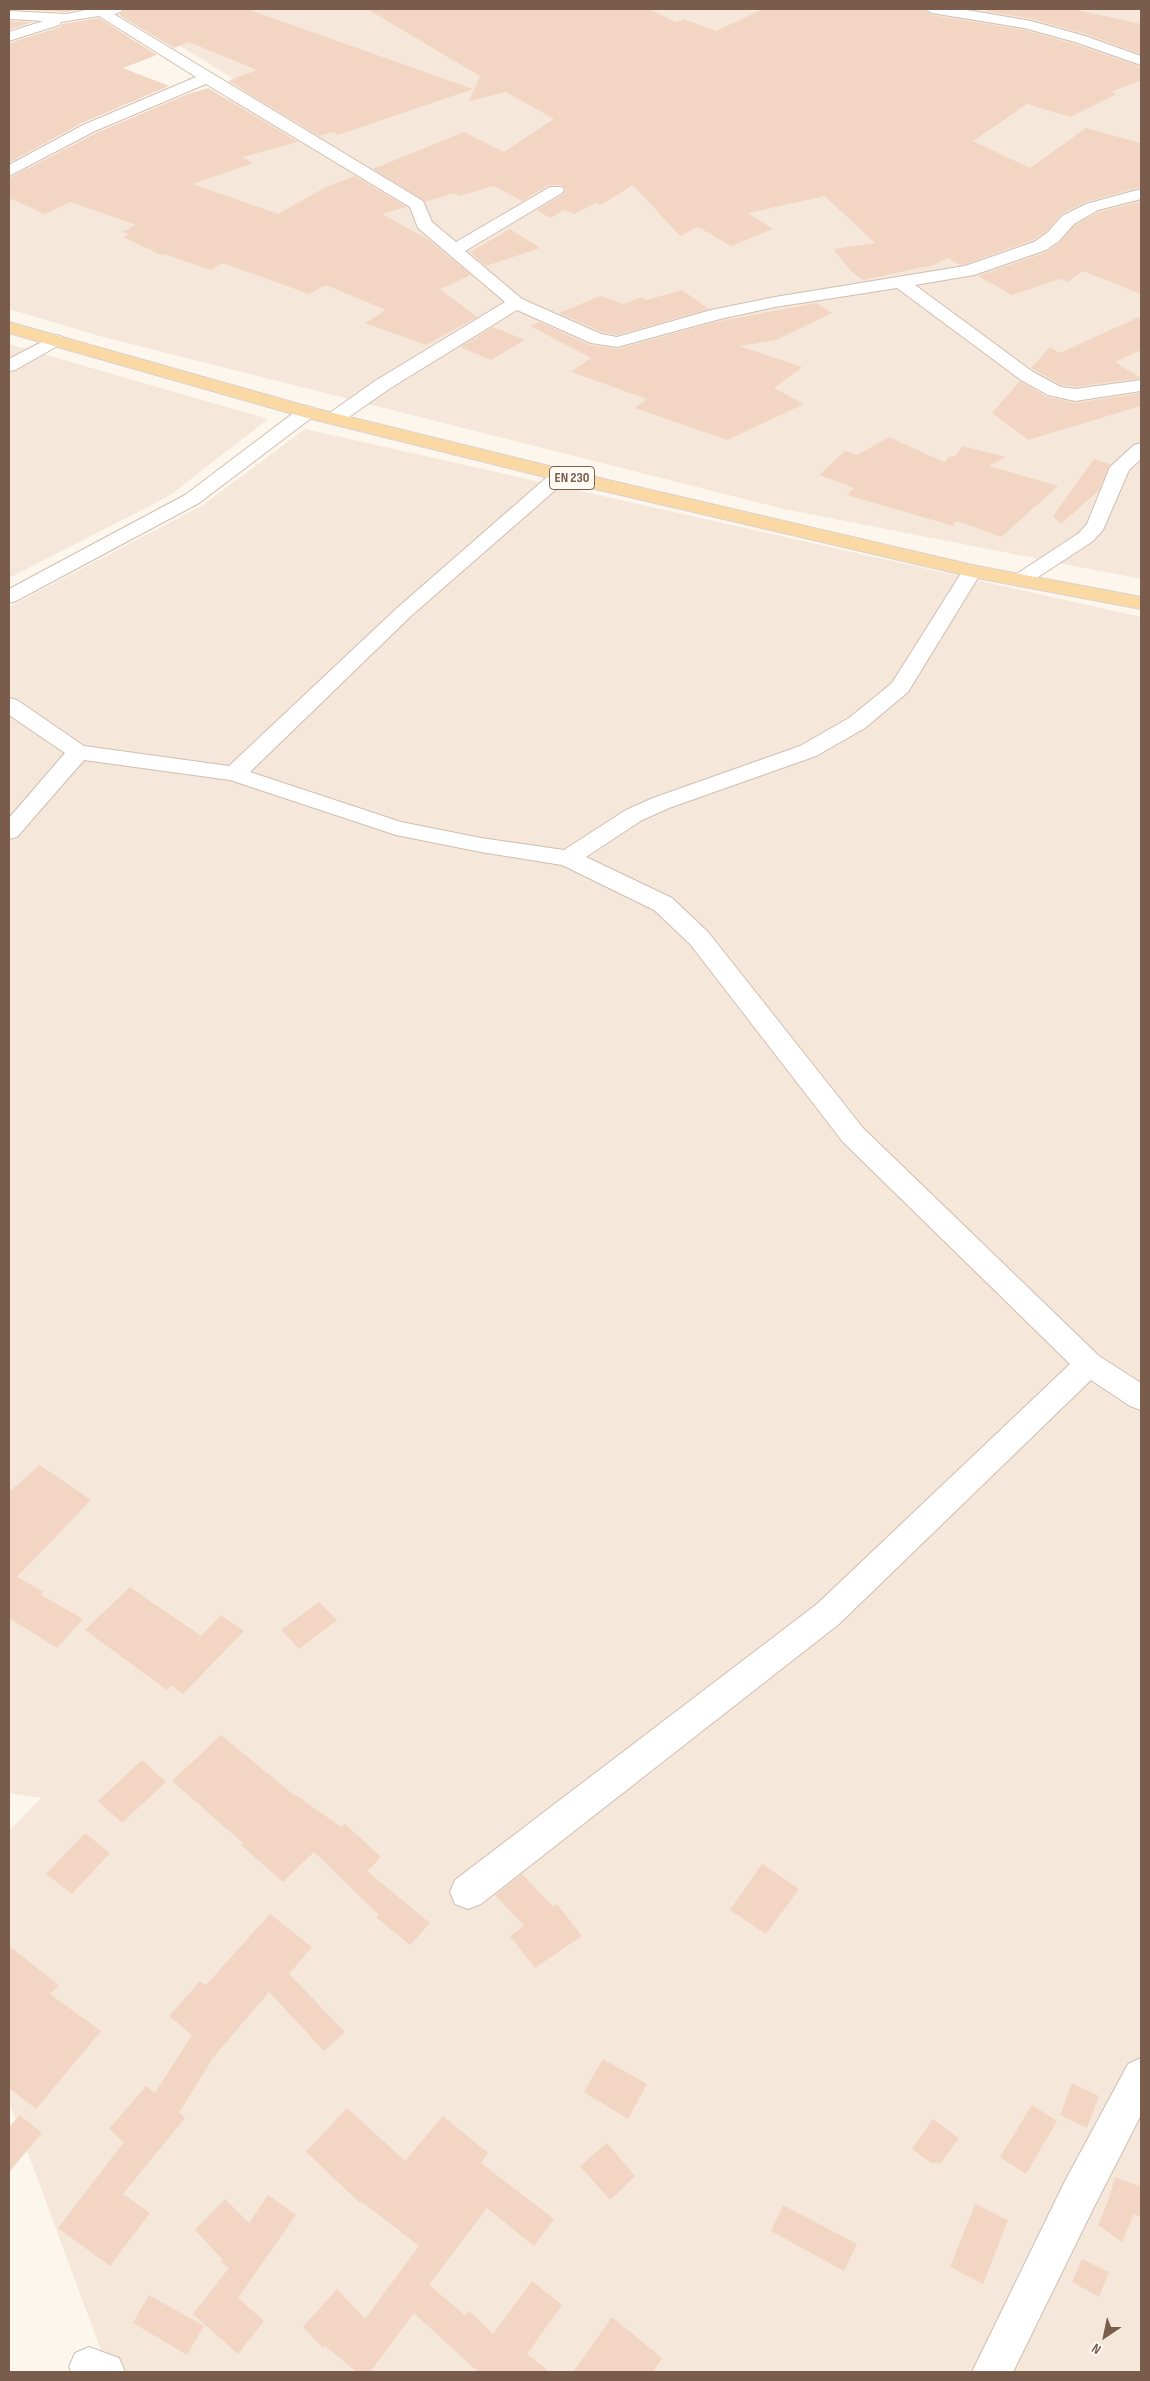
<!DOCTYPE html>
<style>
body{margin:0}
#map{position:relative;width:1150px;height:2381px;overflow:hidden;background:#fdf6ec;font-family:"Sofia Sans Condensed",sans-serif}
canvas{display:block}
.frame{position:absolute;inset:0;border:10px solid #7a5c4d;pointer-events:none}
.north{position:absolute;left:1080px;top:2311px;width:50px;height:50px;-webkit-text-stroke:4px #fffaf3;paint-order:stroke;rotate:214deg;font-size:14px;font-weight:700;line-height:20px;text-align:center;color:#7a5c4d}
.north::after{content:'';display:block;margin:auto;width:18px;height:22px;background:#7a5c4d;clip-path:polygon(50% 0,100% 100%,50% 72%,0 100%)}
</style>
<div id="map">
<canvas width="1150" height="2381"></canvas>
<div class="frame"></div>
<div class="north">N</div>
</div>
<script>
const c = document.querySelector('canvas').getContext('2d');
c.lineJoin = 'round';
function fillPath(path, color) {
  c.fillStyle = color;
  c.fill(path, 'evenodd');
}
function toPath(rows) {
  const path = new Path2D();
  for (const r of rows) {
    path.moveTo(r[0], r[1]);
    for (let i = 2; i < r.length; i += 2) path.lineTo(r[i], r[i + 1]);
  }
  return path;
}
function trace(path, color, width, dash) {
  c.strokeStyle = color;
  c.lineWidth = width;
  c.lineCap = dash ? 'butt' : 'round';
  c.setLineDash(dash || []);
  c.stroke(path);
}
function drawText(font, color, halo, rows, align = 'center') {
  c.font = font + ' "Sofia Sans Condensed",sans-serif';
  c.lineWidth = 4.5;
  c.setLineDash([]);
  c.textBaseline = 'middle';
  c.strokeStyle = halo;
  c.fillStyle = color;
  for (const [text, x, y, turn = 0] of rows) {
    c.save();
    c.translate(x, y);
    c.rotate((+turn || 0) * Math.PI / 180);
    c.textAlign = isNaN(turn) ? turn : align;
    if (halo) c.strokeText(text, 0, 0);
    c.fillText(text, 0, 0);
    c.restore();
  }
}
fillPath(toPath([
 [132,9,1141,9,1141,579,784,509,103,337,9,309,9,180,118,131,253,91,124,11],
 [9,344,268,419,169,496,9,578],
 [305,429,1141,617,1141,2372,109,2372,9,2102,9,1831,41,1798,9,1793,9,607,203,505]
]), '#f5e8da');
fillPath(toPath([
 [9,9,82,9,67,12],
 [125,9,247,9,473,89,338,135,334,132,319,136,228,81,257,70,189,42,174,48,119,15],
 [367,9,649,9,676,22,684,19,716,31,763,9,923,9,932,15,1024,30,1074,44,1141,67,1141,80,1111,92,1117,94,1070,117,1027,104,973,141,1030,168,1086,128,1141,143,1141,187,1085,202,1061,214,1046,232,1033,240,965,264,960,265,948,258,934,265,863,280,852,272,833,249,875,243,825,196,748,213,773,229,731,246,698,227,680,236,633,185,601,205,595,203,575,214,564,210,550,218,537,210,564,194,566,189,562,185,549,185,522,201,494,186,459,196,454,193,425,202,373,169,464,132,504,152,554,119,506,92,469,101,480,76],
 [988,9,1073,9,1141,24,1141,54,1086,34,1032,19,985,11],
 [99,18,157,55,123,68,169,86,82,123,9,163,9,43,60,27,62,24],
 [9,21,33,22,9,30],
 [208,88,298,142,242,157,253,163,193,184,278,214,326,187,355,176,407,207,382,214,426,238,471,275,440,289,477,317,426,345,365,323,386,310,326,285,309,294,223,263,211,270,164,254,161,255,123,237,129,234,122,232,136,225,71,202,45,214,9,198,9,178,96,133,188,94],
 [1141,201,1141,294,1083,271,1068,282,1059,279,1012,295,978,276,1047,252,1060,242,1075,225,1099,212],
 [510,229,540,248,486,266,470,252],
 [682,290,709,309,617,335,602,332,559,313,600,296,624,304,642,297,646,300],
 [816,303,832,313,776,340,740,346,802,367,774,388,804,404,727,440,635,408,647,399,571,372,591,358,530,326,539,322,590,345,617,349,720,321],
 [1141,316,1141,350,1115,362,1141,378,1075,387,1062,385,1031,368,1050,347,1060,353],
 [493,327,525,340,491,360,460,347],
 [1020,381,1047,397,1075,403,1141,393,1141,406,1028,440,992,413],
 [889,437,944,462,950,456,954,457,963,446,1006,457,989,466,1058,486,1001,537,957,521,953,526,847,495,854,488,819,475,845,451,857,455],
 [1094,459,1110,464,1099,490,1061,524,1053,516],
 [40,1465,91,1500,17,1577,44,1592,41,1595,83,1619,57,1648,9,1618,9,1492],
 [130,1587,201,1636,221,1615,244,1631,183,1694,171,1685,167,1690,85,1630],
 [319,1602,337,1620,299,1649,281,1630],
 [221,1735,295,1796,296,1795,341,1827,345,1824,381,1857,367,1871,430,1923,410,1945,377,1918,379,1915,314,1852,283,1882,241,1845,243,1843,172,1781],
 [142,1760,166,1782,122,1823,98,1801],
 [85,1833,110,1853,72,1894,46,1874],
 [762,1864,799,1889,766,1934,730,1910],
 [522,1874,553,1907,557,1904,582,1936,535,1968,510,1936,524,1926,495,1895],
 [270,1914,312,1947,289,1974,345,2032,324,2051,269,1992,212,2059,179,2113,185,2118,123,2194,150,2213,110,2266,58,2228,124,2142,109,2129,146,2086,155,2093,192,2035,169,2016,200,1981,206,1985],
 [9,1946,59,1985,50,1994,101,2031,36,2109,9,2088],
 [603,2059,647,2084,628,2119,584,2092],
 [1072,2083,1099,2096,1087,2128,1060,2115],
 [1032,2105,1057,2121,1026,2174,1000,2157],
 [347,2108,405,2161,443,2116,488,2153,481,2163,554,2219,534,2246,487,2208,429,2285,465,2315,469,2311,493,2334,532,2281,562,2305,527,2354,550,2372,478,2372,414,2313,370,2372,357,2372,325,2346,323,2348,303,2327,337,2289,365,2319,419,2246,361,2201,359,2202,306,2152],
 [20,2115,42,2133,9,2172,9,2127],
 [933,2119,959,2138,941,2163,931,2163,912,2149],
 [607,2143,635,2176,610,2200,580,2166],
 [1115,2177,1141,2187,1141,2217,1134,2214,1122,2242,1098,2225,1109,2199],
 [268,2195,296,2215,238,2298,264,2321,238,2354,193,2314,229,2268,221,2262,223,2260,195,2230,225,2199,249,2223],
 [975,2204,1008,2220,983,2284,950,2267],
 [783,2205,857,2244,844,2271,771,2231],
 [1082,2259,1109,2272,1099,2297,1072,2282],
 [149,2295,204,2326,187,2355,133,2323],
 [612,2317,662,2358,653,2372,573,2372]
]), '#f3d5c3');
const minor = toPath([
 [90,9,123,9,121,12,114,14,423,201,432,222,456,242,550,187,562,187,564,190,562,193,465,251,522,299,601,334,617,337,711,310,775,297,965,266,1034,242,1047,233,1062,216,1086,204,1141,189,1141,199,1098,210,1074,224,1059,241,1046,250,974,275,915,285,1033,372,1061,387,1075,389,1141,380,1141,391,1075,401,1048,395,1021,380,897,288,775,307,720,319,617,347,591,343,517,310,389,389,342,422,328,422,326,418,328,414,375,381,505,302,418,228,410,207,206,84,95,131,9,176,9,165,83,125,196,77,99,16,61,22,59,25,9,41,9,32,43,21,9,19,9,11,67,14,90,9],
 [925,9,961,9,1031,21,1085,36,1141,56,1141,65,1075,42,1024,28,932,13,925,9],
 [55,335,61,336,64,340,61,344,15,370,9,371,9,359,55,335],
 [307,406,314,408,316,412,314,416,199,503,16,601,9,603,9,589,185,495,300,408,307,406],
 [1141,443,1141,459,1129,470,1103,530,1093,541,1029,583,1022,585,1015,583,1012,579,1015,575,1079,533,1087,524,1110,467,1134,445,1141,443],
 [561,469,568,471,571,475,568,479,411,616,250,772,401,822,481,838,564,850,626,810,653,798,800,746,849,718,892,683,965,567,972,565,979,567,982,571,908,692,865,728,816,756,669,808,642,820,586,857,672,898,708,932,863,1128,1099,1356,1141,1383,1141,1410,1130,1406,1091,1380,839,1624,481,1904,468,1909,455,1904,450,1892,455,1880,817,1604,1070,1364,843,1142,690,944,654,910,562,865,481,852,396,835,230,780,84,760,17,837,9,839,9,818,65,753,9,715,9,698,17,700,84,746,229,766,397,608,554,471,561,469],
 [1141,2058,1141,2115,1092,2211,1013,2372,972,2372,1064,2183,1128,2064,1141,2058],
 [89,2347,119,2358,125,2372,71,2372,69,2367,75,2353,89,2347]
]);
const primary = toPath([
 [9,322,313,408,561,469,972,565,1141,597,1141,609,972,577,561,481,300,416,9,333,9,322]
]);
trace(minor, '#d1beb0', 2);
trace(primary, '#dad1cd', 2);
fillPath(minor, '#fff');
fillPath(primary, '#fbd9a5');
for (const [x, y, w] of [
 [572,478,45]
]) {
  const box = new Path2D();
  box.roundRect(x - w / 2, y - 11.5, w, 23, 4);
  c.fillStyle = '#fffaf3';
  c.fill(box);
  trace(box, '#7a5c4d', 1);
}
drawText('bold 14px', '#7a5c4d', null, [
 ["EN 230",572,478]
]);
</script>
